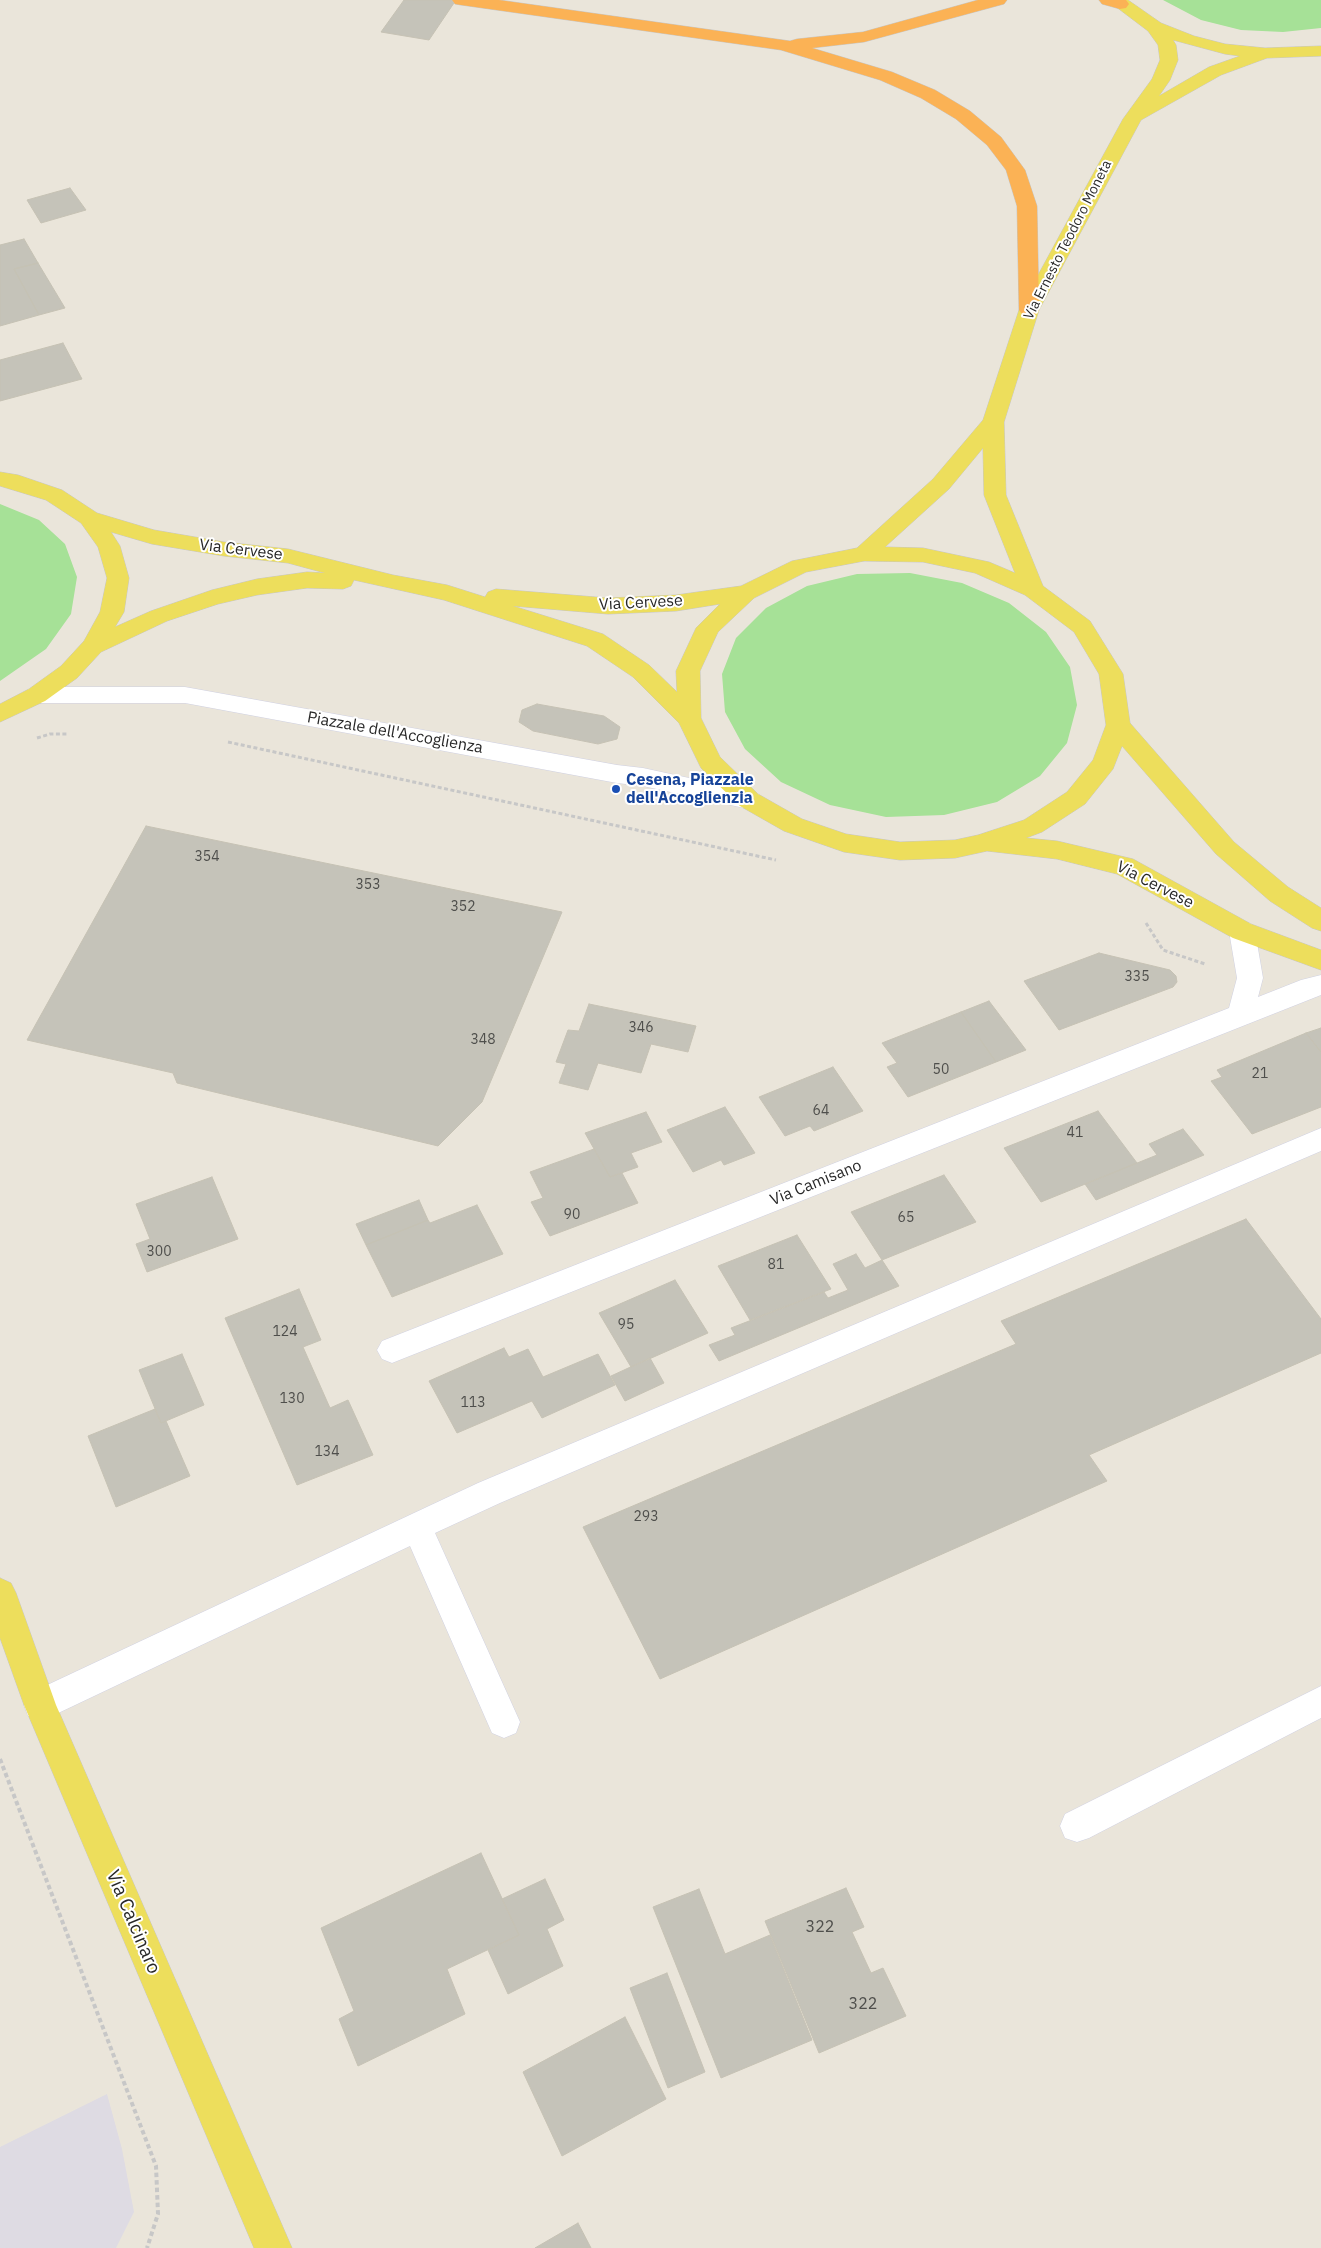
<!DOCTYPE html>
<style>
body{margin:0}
canvas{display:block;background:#eae5da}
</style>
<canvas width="1321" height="2248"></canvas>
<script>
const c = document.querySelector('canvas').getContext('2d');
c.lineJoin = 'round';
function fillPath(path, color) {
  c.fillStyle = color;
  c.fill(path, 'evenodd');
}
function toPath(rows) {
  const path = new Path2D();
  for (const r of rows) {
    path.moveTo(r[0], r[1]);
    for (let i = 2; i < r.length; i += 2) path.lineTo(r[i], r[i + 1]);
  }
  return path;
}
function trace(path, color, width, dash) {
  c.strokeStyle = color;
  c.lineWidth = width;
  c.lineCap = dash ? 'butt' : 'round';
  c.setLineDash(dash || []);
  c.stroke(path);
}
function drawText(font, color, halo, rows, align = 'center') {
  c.font = font + ' "IBM Plex Sans",sans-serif';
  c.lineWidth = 4;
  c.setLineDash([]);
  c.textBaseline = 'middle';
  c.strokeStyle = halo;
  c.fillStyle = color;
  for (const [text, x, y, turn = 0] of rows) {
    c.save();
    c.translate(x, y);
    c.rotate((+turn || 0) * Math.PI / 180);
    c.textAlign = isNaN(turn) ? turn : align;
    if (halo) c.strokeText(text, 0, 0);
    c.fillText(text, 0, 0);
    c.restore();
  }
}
fillPath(toPath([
 [107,2094,122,2149,134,2212,116,2248,0,2248,0,2147]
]), '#dedbe3');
fillPath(toPath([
 [1163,0,1321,0,1321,28,1283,32,1241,30,1201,20],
 [0,504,39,520,65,544,77,577,71,614,46,649,0,681],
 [910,573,962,583,1009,603,1046,632,1070,667,1077,705,1067,743,1040,776,997,802,944,815,886,817,830,805,781,782,745,749,725,712,722,674,736,638,766,608,807,586,857,574]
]), '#a6e197');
const building = toPath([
 [404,0,456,0,429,40,381,32,404,0],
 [70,188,86,210,41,223,27,200,70,188],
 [24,239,38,263,14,269,39,315,0,326,0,245,24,239],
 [38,263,65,308,39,315,14,269,38,263],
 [63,343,82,379,0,401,0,360,63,343],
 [537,704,604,716,620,727,617,739,598,744,533,731,519,722,522,710,537,704],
 [146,826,562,912,482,1102,438,1146,177,1083,173,1073,27,1040,146,826],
 [1099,953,1170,970,1176,976,1177,982,1173,987,1059,1030,1024,981,1099,953],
 [989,1001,1026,1050,996,1062,961,1012,989,1001],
 [589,1004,696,1026,688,1052,651,1044,641,1073,598,1063,588,1090,559,1083,566,1064,556,1062,568,1030,579,1031,589,1004],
 [961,1012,996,1062,908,1097,887,1067,897,1063,882,1043,961,1012],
 [1321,1028,1321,1052,1306,1033,1321,1028],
 [1306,1033,1321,1052,1321,1107,1252,1134,1211,1081,1222,1077,1217,1070,1306,1033],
 [833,1067,863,1111,814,1131,810,1126,785,1136,759,1097,833,1067],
 [725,1107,755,1153,724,1165,721,1160,693,1172,667,1130,725,1107],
 [1098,1111,1137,1163,1041,1202,1004,1148,1098,1111],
 [646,1112,662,1142,631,1153,638,1167,610,1177,585,1133,646,1112],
 [1183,1129,1204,1155,1096,1200,1085,1184,1157,1155,1149,1144,1183,1129],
 [594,1149,610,1177,622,1173,638,1203,550,1236,531,1202,543,1198,530,1172,594,1149],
 [944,1175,976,1222,882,1260,851,1212,944,1175],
 [212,1177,238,1239,147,1272,136,1244,150,1239,136,1204,212,1177],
 [419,1200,428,1220,366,1245,356,1224,419,1200],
 [477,1205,503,1254,392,1297,366,1245,428,1220,430,1223,477,1205],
 [1246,1219,1321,1319,1321,1353,1089,1455,1107,1481,660,1679,583,1527,1016,1344,1001,1321,1246,1219],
 [797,1235,831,1289,750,1320,718,1266,797,1235],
 [856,1254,865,1268,882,1260,899,1286,719,1361,709,1345,735,1335,731,1328,824,1292,828,1298,848,1290,833,1264,856,1254],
 [675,1280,708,1333,631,1367,599,1313,675,1280],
 [299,1289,321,1340,303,1347,330,1408,348,1400,373,1455,297,1485,225,1318,299,1289],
 [504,1348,509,1357,528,1349,543,1377,598,1354,615,1385,542,1418,532,1401,457,1433,429,1381,504,1348],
 [182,1354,204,1405,161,1423,139,1370,182,1354],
 [650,1358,664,1383,625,1401,611,1376,650,1358],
 [155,1409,161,1423,166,1421,190,1476,116,1507,88,1436,155,1409],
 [481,1853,519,1935,447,1969,465,2014,358,2066,339,2019,354,2011,321,1928,481,1853],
 [545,1879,564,1920,547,1929,563,1966,508,1994,488,1950,519,1935,502,1899,545,1879],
 [846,1888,864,1927,852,1932,871,1973,883,1968,906,2016,819,2053,765,1921,846,1888],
 [699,1889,725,1954,770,1935,812,2040,721,2078,653,1907,699,1889],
 [667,1973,705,2072,668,2088,630,1988,667,1973],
 [625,2017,666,2099,562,2156,523,2072,625,2017],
 [578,2223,591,2248,535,2248,578,2223]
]);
fillPath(building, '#c5c3b9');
trace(building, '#c6c2b4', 1);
const minor = toPath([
 [37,687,185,687,617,765,643,768,749,791,758,794,761,800,758,806,749,809,643,786,617,783,185,703,37,703,29,701,25,695,29,689,37,687],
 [1242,921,1251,924,1255,931,1263,978,1258,997,1301,980,1321,975,1321,995,402,1359,392,1363,382,1359,377,1350,382,1341,1229,1008,1237,978,1229,931,1233,924,1242,921],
 [1321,1128,1321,1151,500,1503,435,1533,520,1722,516,1733,504,1738,492,1733,410,1546,52,1716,40,1720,28,1716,24,1705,28,1694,478,1483,1321,1128],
 [1321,1686,1321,1718,1089,1838,1077,1842,1065,1838,1060,1826,1065,1814,1321,1686]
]);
const major = toPath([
 [1107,0,1128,0,1161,23,1194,36,1225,44,1265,48,1321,46,1321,56,1267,58,1221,75,1141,120,1039,310,1004,422,1006,495,1043,586,1090,621,1123,674,1130,723,1234,842,1288,887,1321,908,1321,931,1312,928,1270,901,1216,854,1122,746,1113,769,1085,804,1042,832,1026,838,1057,841,1133,859,1251,924,1321,950,1321,970,1233,938,1117,874,1057,859,987,851,955,858,900,860,844,852,784,831,740,806,701,768,679,723,633,677,587,646,444,600,354,580,351,586,343,589,307,588,257,595,218,604,167,621,101,652,77,678,45,701,0,722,0,704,29,689,61,666,84,641,100,612,107,578,98,547,81,523,46,500,0,486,0,472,18,475,62,490,97,513,154,530,224,542,288,549,393,575,447,585,485,597,488,592,496,589,608,598,676,595,741,586,792,561,857,548,933,479,983,420,1019,310,1123,119,1152,79,1160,60,1158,45,1148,31,1107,0],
 [1173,40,1225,54,1240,56,1209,67,1159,96,1170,80,1178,60,1176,45,1173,40],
 [983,448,984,495,1015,573,989,562,923,548,885,547,949,489,983,448],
 [111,532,152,544,224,556,288,563,325,573,307,572,257,579,212,590,151,611,115,627,124,612,129,578,120,546,111,532],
 [864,561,923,562,975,573,1025,595,1074,632,1099,674,1106,725,1093,760,1067,792,1024,820,978,835,955,840,900,842,846,834,802,819,758,794,720,757,701,718,700,671,718,632,754,598,806,572,864,561],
 [720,604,696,628,676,671,677,692,649,665,603,634,513,606,608,614,676,611,720,604],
 [0,1578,11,1583,16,1593,56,1705,292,2248,254,2248,24,1705,0,1638,0,1578]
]);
const highway = toPath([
 [452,0,499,0,790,41,797,39,863,32,978,0,1007,0,1004,4,864,42,812,48,892,72,935,90,970,111,1001,137,1025,170,1037,206,1039,310,1036,314,1029,316,1022,314,1019,310,1017,206,1006,170,987,145,956,119,921,98,880,80,781,50,461,5,455,4,452,0],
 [1099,0,1126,0,1129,4,1126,8,1120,9,1102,4,1099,0]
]);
trace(minor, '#cfd0e1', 1);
trace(major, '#c7c7c7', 1);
trace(highway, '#c7c7c7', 1);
trace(toPath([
 [37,738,50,734,67,734],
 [228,742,776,860],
 [1146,923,1163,950,1205,964]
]), '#c7c7c7', 3, [4, 2.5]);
trace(toPath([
 [0,1759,156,2166,158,2214,147,2248]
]), '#c7c7c7', 4, [4.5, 3]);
fillPath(minor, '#fff');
fillPath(major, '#edde5c');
fillPath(highway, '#fbb255');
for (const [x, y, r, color] of [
 [616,789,5,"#1a4fb4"]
]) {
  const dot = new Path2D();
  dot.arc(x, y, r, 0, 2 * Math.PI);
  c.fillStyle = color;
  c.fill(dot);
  trace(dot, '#fff', 2);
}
drawText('14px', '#282828', '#fff', [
 ["Via Ernesto Teodoro Moneta",1068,240,-63]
]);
drawText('14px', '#4f4f4c', null, [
 ["354",207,857],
 ["353",368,885],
 ["352",463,907],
 ["335",1137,977],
 ["346",641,1028],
 ["348",483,1040],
 ["50",941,1070],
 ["21",1260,1074],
 ["64",821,1111],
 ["41",1075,1133],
 ["90",572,1215],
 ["65",906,1218],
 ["300",159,1252],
 ["81",776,1265],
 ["95",626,1325],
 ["124",285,1332],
 ["130",292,1399],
 ["113",473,1403],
 ["134",327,1452],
 ["293",646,1517]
]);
drawText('16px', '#282828', '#fff', [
 ["Via Cervese",241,550,7],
 ["Via Cervese",641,603,-3],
 ["Piazzale dell'Accoglienza",395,733,10],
 ["Via Cervese",1155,885,27],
 ["Via Camisano",816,1183,-22]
]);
drawText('bold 16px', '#164399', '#fff', [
 ["Cesena, Piazzale",626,780],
 ["dell'Accoglienzia",626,798]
], 'left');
drawText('16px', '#4f4f4c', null, [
 ["322",820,1927],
 ["322",863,2004]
]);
drawText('19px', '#282828', '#fff', [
 ["Via Calcinaro",133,1922,67]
]);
</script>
